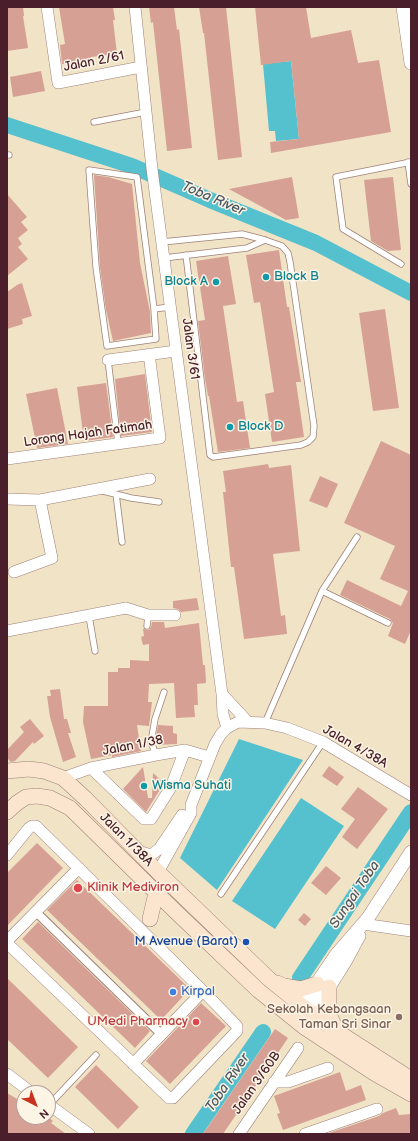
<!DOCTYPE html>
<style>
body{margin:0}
#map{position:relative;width:418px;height:1141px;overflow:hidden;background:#f1e3c6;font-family:"Balsamiq Sans",sans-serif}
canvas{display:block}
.frame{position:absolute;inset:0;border:8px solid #4a1f2b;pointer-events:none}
.north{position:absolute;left:16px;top:1085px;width:40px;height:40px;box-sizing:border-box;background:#fcf5e5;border:1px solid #b59f9b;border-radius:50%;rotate:138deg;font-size:11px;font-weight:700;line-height:16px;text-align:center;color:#4a1f2b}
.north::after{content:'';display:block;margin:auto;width:14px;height:18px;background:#c8321e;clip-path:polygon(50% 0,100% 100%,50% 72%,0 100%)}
</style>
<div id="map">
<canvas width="418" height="1141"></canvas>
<div class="frame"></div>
<div class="north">N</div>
</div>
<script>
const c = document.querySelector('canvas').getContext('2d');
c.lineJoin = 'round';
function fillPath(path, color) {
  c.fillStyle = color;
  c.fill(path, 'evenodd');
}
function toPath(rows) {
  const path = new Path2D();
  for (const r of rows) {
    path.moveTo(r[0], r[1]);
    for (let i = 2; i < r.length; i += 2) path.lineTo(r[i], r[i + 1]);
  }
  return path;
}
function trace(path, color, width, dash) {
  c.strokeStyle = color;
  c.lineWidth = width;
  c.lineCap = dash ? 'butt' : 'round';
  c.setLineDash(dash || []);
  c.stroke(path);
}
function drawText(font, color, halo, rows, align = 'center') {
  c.font = font + ' "Balsamiq Sans",sans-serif';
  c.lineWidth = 3;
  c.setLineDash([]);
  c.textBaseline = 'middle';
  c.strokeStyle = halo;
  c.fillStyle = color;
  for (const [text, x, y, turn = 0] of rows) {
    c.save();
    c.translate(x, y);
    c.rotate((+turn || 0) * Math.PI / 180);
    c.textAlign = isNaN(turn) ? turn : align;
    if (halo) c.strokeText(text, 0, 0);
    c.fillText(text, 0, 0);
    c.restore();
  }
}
fillPath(toPath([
 [291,61,299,139,276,141,275,131,269,131,263,64],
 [239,739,303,760,217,890,180,858],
 [301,798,344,826,275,929,232,901]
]), '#55c1ce');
trace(toPath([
 [7,125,132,166,210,200,316,243,411,293],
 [300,978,411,812],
 [193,1134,263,1032]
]), '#55c1ce', 16);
fillPath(toPath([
 [7,7,23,7,24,16,23,16,28,48,7,51],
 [59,7,113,7,115,20,113,20,117,54,91,57,91,60,62,64,60,45,65,44],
 [149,7,174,7,177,30,179,29,192,148,167,151,153,22,151,23],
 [199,7,226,7,242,157,218,160,204,33,203,33],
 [255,7,306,7,311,38,351,30,358,63,379,60,391,132,271,153,270,142,299,139,291,61,261,65],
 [41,71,45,91,13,97,10,77],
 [94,175,108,177,132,184,140,263,150,312,151,333,113,341,106,310,100,267],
 [292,177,299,218,286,220,229,189],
 [393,177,401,250,388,251,371,241,364,180],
 [7,194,27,217,21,222,28,230,18,238,22,244,18,247,28,259,7,276],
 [279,250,287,307,289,307,301,382,296,382,304,437,272,442,265,394,274,392,260,302,254,303,246,255],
 [228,256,236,304,223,306,237,402,243,401,250,448,218,452,209,396,208,396,205,379,198,321,205,320,196,261],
 [22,283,32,316,22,319,23,324,7,329,7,292,17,285],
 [385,309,399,408,373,411,359,313],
 [145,374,152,432,121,436,115,379],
 [106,383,113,437,84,441,77,387],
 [57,388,68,444,37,448,26,394],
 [381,441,411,455,411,630,405,644,388,636,393,623,390,619,340,595,347,580,401,606,408,591,380,579,395,546,344,523],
 [268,464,269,468,291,465,300,551,273,554,281,616,285,615,287,634,244,639,234,567,231,567,223,492,226,492,223,471],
 [320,476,338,484,327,508,309,501],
 [197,598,199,610,181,612,178,609,173,608,173,601],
 [152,622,164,622,165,628,199,623,203,665,205,665,206,683,197,684,198,705,194,705,195,717,176,718,174,683,149,684,148,702,152,702,149,726,137,725,141,751,112,757,112,755,91,759,83,722,84,706,108,706,108,672,118,672,118,668,130,668,130,660,149,661,149,644,143,645,141,637,144,636,143,629,149,630,151,627],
 [60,689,64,719,67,719,71,733,68,733,76,757,63,762,50,717,47,696,51,696,50,690],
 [30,719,44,736,34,744,33,742,15,761,11,762,7,758,7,750,24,732,20,727],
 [158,725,173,726,173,733,177,734,177,744,157,745,155,742],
 [329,766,344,777,337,786,322,776],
 [143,767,148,798,152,798,153,773,164,783,146,812,123,789],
 [358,787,388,809,357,849,342,837,355,819,341,809],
 [37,843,63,868,7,926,7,873],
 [326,866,341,878,326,895,311,883],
 [77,880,190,989,161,1020,47,910],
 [304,913,311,919,305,926,298,920],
 [38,922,150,1031,135,1048,22,939],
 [7,978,78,1047,48,1078,7,1039],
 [201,1003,226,1026,170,1084,146,1061],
 [275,1029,288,1038,223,1134,203,1134],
 [96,1065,139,1107,118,1129,75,1087],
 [340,1072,346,1091,361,1085,366,1100,283,1130,277,1114,280,1113,274,1096],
 [7,1093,24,1103,24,1117,48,1117,53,1121,51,1123,66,1134,7,1134],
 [396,1108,399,1115,411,1114,411,1134,326,1134,379,1116,383,1113]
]), '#d6a095');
const service = toPath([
 [94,122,146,112],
 [7,155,9,155],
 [408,162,411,184],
 [89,170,137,177,154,309,156,339,107,346,96,267,89,170],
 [162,242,242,234,265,240,282,246,288,253,290,262,314,426,313,437,308,442,301,445,213,457,210,455,186,255],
 [164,258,247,248,265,240],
 [401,264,343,229,336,177,411,162],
 [154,309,170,307],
 [108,360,118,443],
 [103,491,131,498,159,502],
 [116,494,122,542],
 [322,591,388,623],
 [89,616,95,651],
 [147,626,148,615],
 [265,723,322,591,357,537],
 [156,755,151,742,155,719,164,692],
 [221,894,323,742],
 [49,1105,96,1055]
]);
const pedestrian = toPath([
 [36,912,161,1034]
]);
const minor = toPath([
 [47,7,58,83,141,67],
 [135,7,152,169,222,694,223,714,227,728],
 [108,360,176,351],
 [7,459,160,438,149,354],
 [7,499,40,500,150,479],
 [14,572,52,558,40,500],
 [7,631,126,608,148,615,175,615],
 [222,694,247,721],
 [91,768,144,819,151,819,171,787,185,750],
 [63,778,91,768,156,755,185,750,209,757],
 [138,851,151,855,159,849,182,815],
 [7,855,29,828,32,826,36,826,203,991,237,1026,237,1031,173,1098,169,1098,7,943],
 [158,872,191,813,191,805,215,744,221,734,227,728,238,722,265,723,287,728,323,742,411,795],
 [363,924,411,931],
 [7,941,79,868],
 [133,1064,203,991],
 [7,1074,32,1093],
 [274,1082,288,1082,328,1068],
 [48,1104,89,1134],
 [239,1134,298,1048],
 [305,1134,377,1109]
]);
const tertiary = toPath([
 [403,7,411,63],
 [297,1013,336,955,368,918,411,852],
 [304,1027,346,960,359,936]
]);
const secondary = toPath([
 [7,771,29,769,44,771,63,778,86,799,158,872,269,979,302,1006,338,1032,411,1079],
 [7,812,17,803,26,797,37,796,50,798,70,808,175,911,258,990,304,1027,374,1073,411,1094],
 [150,919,156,893],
 [277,983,284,986,301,989,317,984],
 [329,987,329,1012,331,1019,337,1030]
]);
trace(service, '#9e8178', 7);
trace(pedestrian, '#9e8178', 10);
trace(minor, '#9e8178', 12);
trace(tertiary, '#9e8178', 14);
trace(secondary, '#9e8178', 16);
trace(service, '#fff', 5.5);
trace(pedestrian, '#fff', 8);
trace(minor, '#fff', 11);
trace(tertiary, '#fff', 13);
trace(secondary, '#fce5cf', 15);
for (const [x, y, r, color] of [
 [266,277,4,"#0f9aa8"],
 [216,282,4,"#0f9aa8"],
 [230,427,4,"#0f9aa8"],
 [144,786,4,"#0f9aa8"],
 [78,888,5,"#e0444e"],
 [246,942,4,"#1a4fb4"],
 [173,992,4,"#3f7fe0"],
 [399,1017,4,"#8d6e63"],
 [196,1022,4,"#e0444e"]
]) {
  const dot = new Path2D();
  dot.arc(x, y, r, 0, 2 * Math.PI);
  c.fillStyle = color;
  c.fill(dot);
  trace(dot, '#fcf5e5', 1.5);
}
drawText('13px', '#4a1f2b', '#fcf5e5', [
 ["Jalan 2/61",94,62,-11],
 ["Jalan 3/61",190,349,82],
 ["Lorong Hajah Fatimah",88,434,-8],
 ["Jalan 1/38",133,746,-11],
 ["Jalan 4/38A",355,747,30],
 ["Jalan 1/38A",126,840,45],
 ["Jalan 3/60B",257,1083,-55]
]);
drawText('13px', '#0d838f', '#fcf5e5', [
 ["Block B",274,277],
 ["Block A",208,282,"right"],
 ["Block D",238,427],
 ["Wisma Suhati",152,786]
], 'left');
drawText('13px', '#be3a42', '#fcf5e5', [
 ["Klinik Mediviron",87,888],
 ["UMedi Pharmacy",188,1022,"right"]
], 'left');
drawText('13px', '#164399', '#fcf5e5', [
 ["M Avenue (Barat)",238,942]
], 'right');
drawText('13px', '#366cbe', '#fcf5e5', [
 ["Kirpal",181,992]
], 'left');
drawText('13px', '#785e54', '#fcf5e5', [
 ["Sekolah Kebangsaan",391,1010],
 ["Taman Sri Sinar",391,1025]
], 'right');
drawText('italic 14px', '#4e5864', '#fcf5e5', [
 ["Toba River",213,199,23],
 ["Sungai Toba",355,895,-56],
 ["Toba River",228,1083,-56]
]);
</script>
